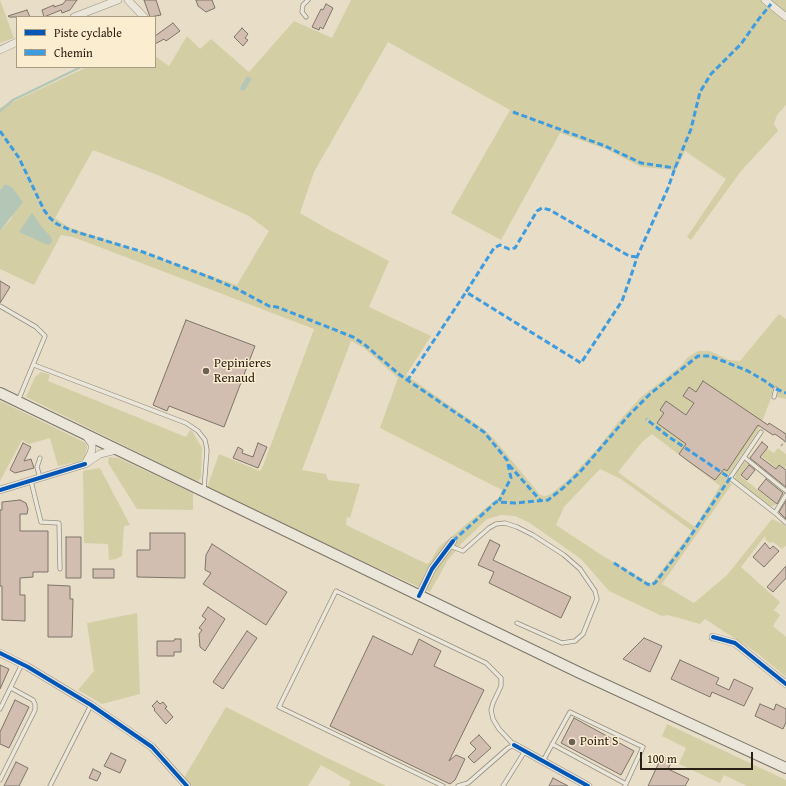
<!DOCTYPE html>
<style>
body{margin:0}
#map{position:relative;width:786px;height:786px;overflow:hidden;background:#e8ddc6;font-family:"Gentium Book Plus",serif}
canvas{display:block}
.legend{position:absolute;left:16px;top:16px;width:140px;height:52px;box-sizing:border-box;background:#faedd0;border:1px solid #a79b86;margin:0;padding:5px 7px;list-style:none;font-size:12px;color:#2a2016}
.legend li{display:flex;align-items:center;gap:8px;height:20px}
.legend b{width:20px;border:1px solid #a79b86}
.scale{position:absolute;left:640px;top:752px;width:113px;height:18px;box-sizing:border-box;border:2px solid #2a2016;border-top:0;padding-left:5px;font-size:12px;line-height:14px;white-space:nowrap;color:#2a2016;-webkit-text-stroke:3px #faedd0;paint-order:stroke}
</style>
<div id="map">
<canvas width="786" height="786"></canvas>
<ul class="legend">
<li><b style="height:5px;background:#0057b8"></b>Piste cyclable</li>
<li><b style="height:5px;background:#3d9bdf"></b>Chemin</li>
</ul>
<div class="scale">100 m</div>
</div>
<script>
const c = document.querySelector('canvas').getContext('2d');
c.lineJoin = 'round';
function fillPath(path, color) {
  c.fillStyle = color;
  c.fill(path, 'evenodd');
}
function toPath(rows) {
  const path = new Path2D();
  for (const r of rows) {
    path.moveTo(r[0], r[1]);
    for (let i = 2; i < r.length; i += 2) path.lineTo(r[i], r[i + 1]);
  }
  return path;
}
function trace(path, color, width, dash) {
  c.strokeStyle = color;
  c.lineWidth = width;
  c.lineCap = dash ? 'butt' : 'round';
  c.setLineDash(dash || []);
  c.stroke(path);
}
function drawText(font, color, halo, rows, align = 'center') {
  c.font = font + ' "Gentium Book Plus",serif';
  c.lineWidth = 3;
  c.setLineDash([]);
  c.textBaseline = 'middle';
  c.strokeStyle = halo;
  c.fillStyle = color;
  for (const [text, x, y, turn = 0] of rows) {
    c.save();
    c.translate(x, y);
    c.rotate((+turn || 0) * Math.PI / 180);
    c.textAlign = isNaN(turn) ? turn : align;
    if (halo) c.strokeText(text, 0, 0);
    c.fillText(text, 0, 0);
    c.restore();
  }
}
fillPath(toPath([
 [0,0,14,38,0,43],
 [351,0,786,0,786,105,777,115,774,124,778,131,741,171,691,240,687,237,726,179,685,151,676,170,641,167,606,149,560,133,501,240,451,213,510,110,388,42,314,172,300,213,324,227,389,261,369,307,431,336,406,375,485,430,495,440,540,495,545,496,551,494,570,478,597,449,619,421,640,398,682,365,687,358,698,351,710,351,729,360,740,361,779,314,786,319,786,399,772,396,758,431,726,478,732,484,662,584,694,603,727,575,772,519,783,524,786,527,786,546,782,549,773,542,770,543,766,540,765,536,741,567,780,602,774,610,780,615,773,626,786,637,786,677,757,653,705,619,700,624,668,615,662,616,609,591,581,559,530,523,515,516,501,515,487,519,462,543,448,560,430,592,312,538,207,488,219,454,260,471,263,466,314,329,73,237,61,235,34,285,0,269,0,231,12,218,12,187,5,184,0,190,0,108,87,67,155,67,155,56,169,66,187,36,200,49,211,39,249,72,294,21,332,38],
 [93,150,160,176,249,216,269,231,237,285,68,227,55,218],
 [351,341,364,348,398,378,380,428,502,490,499,497,439,547,430,562,427,564,346,525,347,517,350,518,360,484,328,480,326,474,302,470],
 [652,434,720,486,695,527,619,473,619,471,642,442],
 [600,469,621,479,692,531,651,584,603,556,556,525,564,507],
 [41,372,50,375,48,381,186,437,190,430,192,431,202,448,201,477,198,482,26,397,35,377],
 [0,401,86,443,87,447,85,457,81,461,58,466,50,438,29,444,22,440,0,481],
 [778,448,786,454,786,467,783,468,779,465,776,468,761,456,767,449,774,453],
 [109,457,118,458,193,493,193,510,137,509,108,463],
 [744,462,749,463,740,476,776,504,774,506,769,506,735,479,736,474],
 [100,468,130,525,124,526,122,556,116,559,109,560,108,544,84,543,83,471],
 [137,613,140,694,102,704,78,690,94,671,87,623],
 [226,707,325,757,386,786,349,786,351,782,321,765,308,786,192,786,184,778],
 [667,724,786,780,786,786,747,786,724,775,720,783,679,764,686,748,662,736]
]), '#d4cea5');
fillPath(toPath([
 [247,76,252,79,244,91,241,90,240,88],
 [5,184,12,187,23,202,0,231,0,190],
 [32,213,41,226,51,237,52,242,48,245,19,232]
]), '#b4c7b7');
trace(toPath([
 [0,111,13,100,81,67]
]), '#b4c7b7', 2.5);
const building = toPath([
 [66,0,77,0,70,10,62,13,61,10,44,17,42,10,54,5,54,7,63,4,66,0],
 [144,0,156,0,161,15,150,17,144,0],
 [196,0,212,0,215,8,206,12,198,6,196,0],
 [326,4,333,8,323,29,320,27,319,30,312,27,321,9,323,10,326,4],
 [27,10,30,17,9,17,8,16,27,10],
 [173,23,180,31,166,41,164,39,155,44,155,36,173,23],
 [242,28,248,34,245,38,248,40,243,46,234,37,242,28],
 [0,281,10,287,0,303,0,281],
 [186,320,255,346,224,427,169,406,167,411,153,405,186,320],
 [703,381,768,425,769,423,786,434,786,442,775,434,773,435,758,425,727,471,724,469,715,480,691,463,679,454,686,444,657,423,664,413,660,410,666,401,686,415,694,403,683,396,689,387,696,392,703,381],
 [762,442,768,447,760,457,776,469,779,465,786,470,786,487,750,458,762,442],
 [23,443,31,447,24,461,31,459,34,468,15,473,10,470,23,443],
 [258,443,267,447,258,468,233,458,238,447,243,450,242,453,253,457,258,443],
 [749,465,755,470,747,480,741,475,749,465],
 [766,479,783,493,777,504,758,489,766,479],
 [20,500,26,503,28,509,27,514,20,514,20,531,48,531,48,572,33,572,33,577,20,578,20,595,25,595,25,621,2,620,2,586,0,586,0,510,2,510,2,502,20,500],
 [786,501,786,519,779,512,786,501],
 [150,533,185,533,185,578,137,577,137,550,150,550,150,533],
 [66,537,81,537,81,578,66,578,66,537],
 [490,540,500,545,493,560,571,597,561,618,489,583,494,572,478,565,490,540],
 [765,543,770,549,773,546,779,551,764,567,753,557,765,543],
 [212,544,287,592,266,625,203,584,211,573,205,570,206,555,212,544],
 [786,566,786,578,773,592,767,587,786,566],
 [93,569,114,569,114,578,93,578,93,569],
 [48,585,70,586,70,599,73,599,72,637,48,637,48,585],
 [208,607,225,619,205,651,200,647,199,634,202,630,199,628,206,619,202,616,208,607],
 [247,631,257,638,223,689,213,682,247,631],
 [373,636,412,655,419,639,441,651,434,666,484,690,449,761,456,755,465,759,455,780,450,784,330,726,373,636],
 [644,638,662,646,650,672,623,659,644,638],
 [175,639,181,639,181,652,174,652,174,656,157,656,157,641,174,641,175,639],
 [680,660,719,678,716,684,729,690,734,679,753,688,744,706,712,692,710,697,671,679,680,660],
 [0,665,9,669,0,689,0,665],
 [15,700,29,707,9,748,0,744,0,732,15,700],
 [157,701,160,704,163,702,167,707,165,708,173,717,166,724,154,710,155,709,152,706,157,701],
 [760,704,774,710,776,704,786,709,786,722,783,729,755,716,760,704],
 [574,718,634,751,621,775,561,743,574,718],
 [479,735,491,748,474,763,468,757,476,749,470,743,479,735],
 [111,753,126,760,120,773,104,766,111,753],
 [662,756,672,761,668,769,689,779,685,786,648,786,662,756],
 [16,762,28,768,19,786,4,786,16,762],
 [93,769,101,773,97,781,89,778,93,769],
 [553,778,568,786,549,786,553,778]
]);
fillPath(building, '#d2beb1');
trace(building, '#7c7568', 1);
const lane = toPath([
 [306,17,302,12,303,5,308,0],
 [0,306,36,327,45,336,18,401],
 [34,365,186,423,198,431,205,440,207,450,204,489],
 [774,397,776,389],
 [761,432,730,478,775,513],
 [744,457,786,491],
 [40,478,37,467,40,458],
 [31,481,41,522,59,523,60,569],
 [786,495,775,513,786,523],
 [450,546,463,551,489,528,496,524,505,523,517,527,533,535,564,555,580,569,595,591,597,599,583,634,575,641,562,643,517,623],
 [0,709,22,664],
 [552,744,626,784],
 [543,761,570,712,643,747,625,786],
 [0,780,35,710,35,704,33,700,11,688],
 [50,786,91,705],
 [443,786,279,707,336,591,486,663,501,678,501,686,493,703,491,710,493,719,499,729,514,745,508,748,468,783,458,786],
 [503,786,525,751]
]);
const street = toPath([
 [128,0,144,17],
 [765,0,786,17],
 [74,17,118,0],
 [0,50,17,42],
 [86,436,92,444,92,449,91,453,85,464,100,454,116,450],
 [0,490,85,464],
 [419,596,432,569,453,541],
 [713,637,735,643,786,684],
 [0,653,28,667,91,705,139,738,152,747,187,786],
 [514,745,588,786]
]);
const secondary = toPath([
 [0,393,580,673,786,768]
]);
trace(lane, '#968f81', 5);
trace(street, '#968f81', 8);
trace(secondary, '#7c7568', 12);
trace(toPath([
 [781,446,786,440]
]), '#a7a299', 1.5, [3, 2]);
trace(lane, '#ebe6da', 3.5);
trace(street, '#ebe6da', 7);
trace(secondary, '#ebe6da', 10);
trace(toPath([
 [513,112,605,146,641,163,675,168],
 [0,131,19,158,44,210,50,218,57,224,70,230,143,252,209,277,237,289,269,306,277,307,353,337,364,344,400,375,484,432,507,460,511,478,499,501],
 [637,257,629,256,550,210,542,208,537,211,515,248,509,249,500,245,494,248,466,292,581,363,622,301,634,267,637,257,668,188,675,168,691,129,700,92,711,74,741,44,758,20,771,4],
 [407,381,466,292],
 [509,465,541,501],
 [453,541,496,502,515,503,548,500,563,488,580,472,629,415,650,394,698,356,710,356,723,361,748,371,765,381,776,389,786,393],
 [614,563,647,584,651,585,655,583,683,547,730,478,669,437,646,419]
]), '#3d9bdf', 3, [6, 3]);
trace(toPath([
 [0,490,85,464],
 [419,596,432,569,453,541],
 [713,637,735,643,786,684],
 [0,653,28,667,91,705,139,738,152,747,187,786],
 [514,745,588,786]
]), '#0057b8', 4);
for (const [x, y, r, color] of [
 [206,371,4,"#6c6254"],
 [572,742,4,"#6c6254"]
]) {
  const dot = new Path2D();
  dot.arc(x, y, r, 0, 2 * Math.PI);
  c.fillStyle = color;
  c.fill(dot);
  trace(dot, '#faedd0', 1.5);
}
drawText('13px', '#2a2016', '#faedd0', [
 ["Pepinieres",214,364],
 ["Renaud",214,379],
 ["Point S",580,742]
], 'left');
</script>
